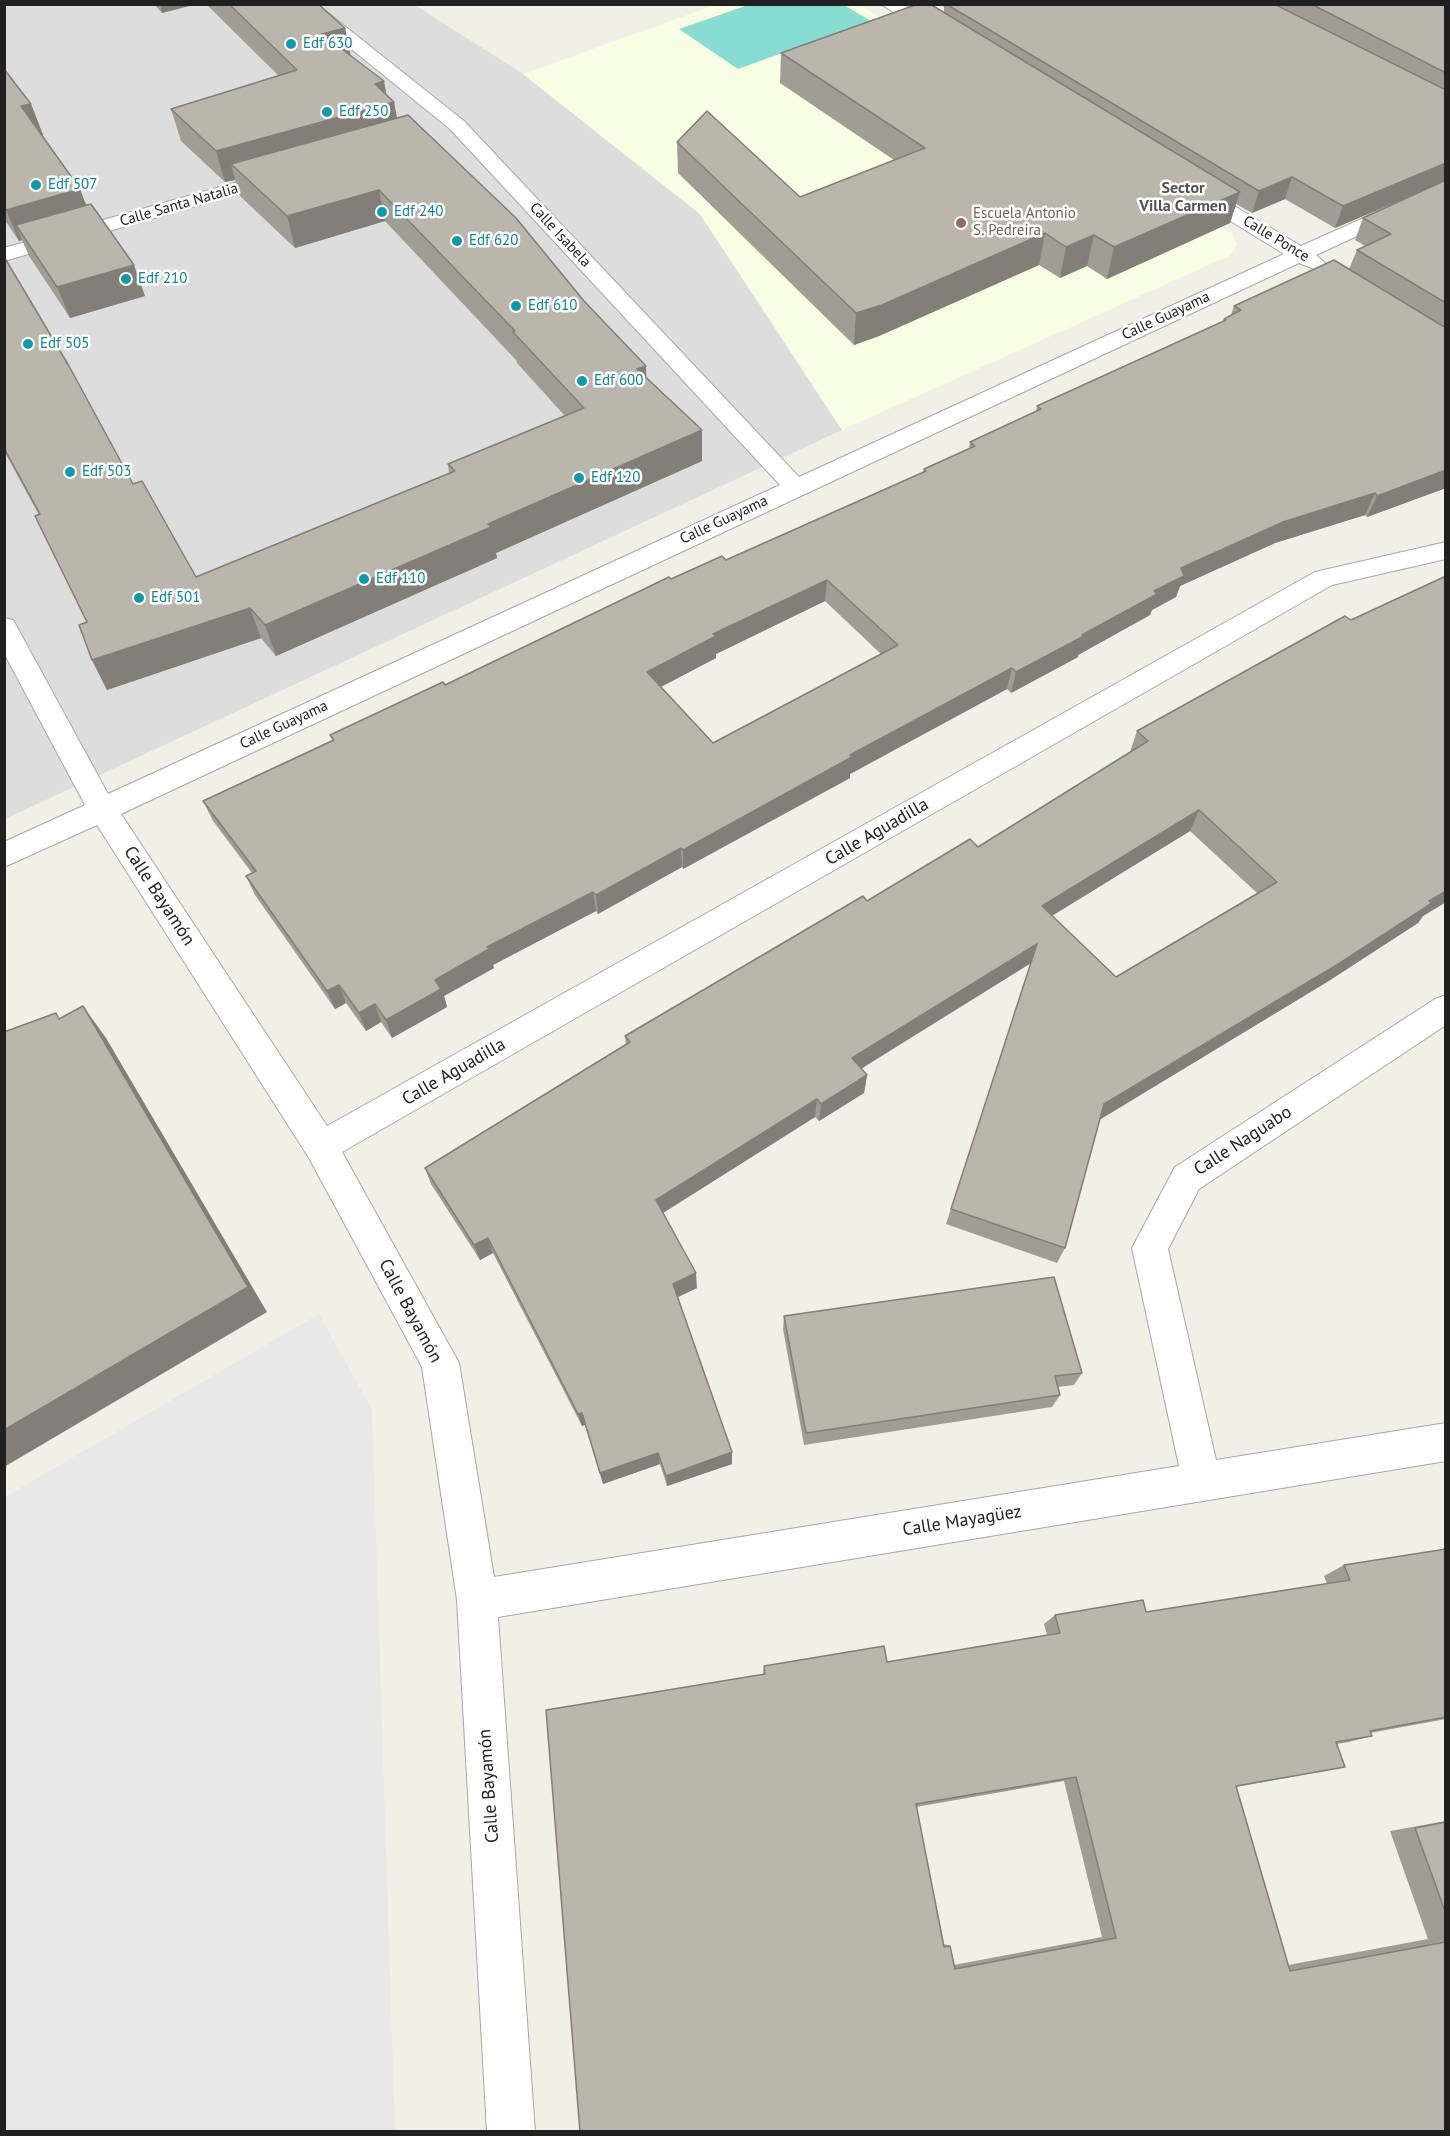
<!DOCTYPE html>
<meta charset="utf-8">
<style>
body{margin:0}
#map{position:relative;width:1450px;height:2136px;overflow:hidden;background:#f0f0e7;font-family:"PT Sans",sans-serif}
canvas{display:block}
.frame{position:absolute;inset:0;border:6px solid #202020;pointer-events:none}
</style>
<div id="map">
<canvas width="1450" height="2136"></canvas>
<div class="frame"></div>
</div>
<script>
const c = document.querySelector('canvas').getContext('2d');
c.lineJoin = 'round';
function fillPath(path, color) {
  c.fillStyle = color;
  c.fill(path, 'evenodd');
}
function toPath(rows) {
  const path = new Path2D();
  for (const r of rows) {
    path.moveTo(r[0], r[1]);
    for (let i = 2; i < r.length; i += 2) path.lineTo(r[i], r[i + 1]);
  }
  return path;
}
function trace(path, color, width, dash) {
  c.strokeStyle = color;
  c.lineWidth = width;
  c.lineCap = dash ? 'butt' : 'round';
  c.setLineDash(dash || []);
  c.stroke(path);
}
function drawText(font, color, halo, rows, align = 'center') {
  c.font = font + ' "PT Sans",sans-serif';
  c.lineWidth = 5;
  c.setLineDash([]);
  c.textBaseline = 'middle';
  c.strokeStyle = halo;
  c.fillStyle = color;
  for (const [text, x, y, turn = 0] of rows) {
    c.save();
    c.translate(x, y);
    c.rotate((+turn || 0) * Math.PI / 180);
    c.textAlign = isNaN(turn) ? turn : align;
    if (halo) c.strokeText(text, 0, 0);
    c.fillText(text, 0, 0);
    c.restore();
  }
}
fillPath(toPath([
 [4,5,415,5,523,74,700,214,842,430,5,819]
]), '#dedddd');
fillPath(toPath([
 [715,5,860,5,1232,233,1237,245,1231,255,842,430,700,214,523,74]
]), '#f7fee2');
fillPath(toPath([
 [751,4,844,5,871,21,738,69,679,29]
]), '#88ddd2');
fillPath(toPath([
 [319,1314,372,1410,395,2131,5,2131,5,1497]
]), '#e8e8e8');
const minor = toPath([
 [296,4,317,4,464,121,799,477,1284,254,1187,194,1184,190,1187,186,1194,184,1201,186,1301,246,1446,181,1446,195,1316,255,1325,263,1322,268,1314,269,1299,263,121,814,327,1126,1315,572,1446,542,1446,559,1332,585,342,1152,459,1363,494,1577,1179,1466,1132,1248,1175,1167,1435,999,1446,995,1446,1025,1199,1189,1168,1249,1216,1460,1446,1423,1446,1461,498,1617,535,2132,487,2132,457,1600,422,1367,309,1158,97,825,4,867,4,842,85,805,4,653,4,618,13,620,17,627,108,794,780,485,450,129,296,4],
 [881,4,903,4,949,35,946,39,934,39,881,4],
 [280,170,287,172,290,176,287,180,4,261,4,248,280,170]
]);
trace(minor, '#a7a7a7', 2);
fillPath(minor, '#fff');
fillPath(toPath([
 [154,4,197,4,162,13],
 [206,4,318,4,345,28,351,56,386,94,397,118,584,301,646,366,646,377,702,430,702,461,496,553,497,558,276,656,261,638,107,690,92,660,87,622,39,515,4,451,4,260,133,484,196,577,449,473,448,464,565,416,517,363,516,360,385,221,295,248,240,196,235,180,225,182,181,141,171,109,279,76],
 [941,4,1446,4,1446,488,1367,517,1365,515,1275,543,1180,586,1176,597,1152,610,1150,615,1078,655,1078,657,1011,693,1007,689,850,774,850,778,683,869,682,867,598,914,596,911,493,965,494,968,444,996,447,1007,392,1038,381,1022,366,1031,346,1003,335,1009,255,895,246,876,252,873,213,821,203,801,332,740,330,735,445,685,671,579,726,560,923,472,924,469,969,449,970,442,1036,411,1037,406,1223,322,1224,319,1231,315,1234,306,1349,269,1357,250,1365,246,1355,240,1363,218,1420,192,1335,228,1285,199,1252,213,1236,204,1230,223,1107,279,1087,266,1060,278,1039,265,879,336,854,345,678,173,677,142,800,197,894,160,780,83,781,53,944,13,944,7],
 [825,601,881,654,713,743,661,687,716,658,716,654],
 [4,69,31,104,43,135,42,135,145,296,70,318,29,256,22,240,19,241,4,219],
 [1446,576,1446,902,1423,916,1418,923,1327,982,1100,1119,1065,1248,1057,1263,946,1224,1031,963,861,1069,867,1075,864,1093,819,1121,815,1117,663,1213,697,1288,677,1297,732,1452,732,1464,667,1486,660,1464,603,1484,585,1425,582,1426,493,1253,480,1260,431,1184,425,1168,626,1045,625,1036,867,901,978,847,1130,752,1137,731,1351,620],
 [1190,831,1257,893,1116,977,1052,916],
 [784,1316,1082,1373,1074,1385,1058,1387,1060,1395,1052,1407,804,1445,783,1329],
 [1446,1549,1446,1719,1370,1733,1372,1736,1349,1742,1337,1744,1345,1767,1324,1771,1236,1787,1288,1965,1428,1939,1390,1831,1446,1821,1446,2132,580,2132,763,1674,764,1666,887,1662,1047,1635,1044,1624,1055,1615,1146,1612,1327,1584,1324,1576,1344,1565],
 [1064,1781,1102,1937,954,1965,950,1946,944,1944,916,1807]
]), '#a09d94');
fillPath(toPath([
 [160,4,197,4,162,13],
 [345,28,351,58,322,34],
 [384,81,388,103,394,102,400,133,231,164,235,180,225,182,216,151,375,84],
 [31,104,43,135,33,137,21,106],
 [1446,163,1446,181,1335,228,1343,206],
 [1292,177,1285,199,1252,213,1259,191],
 [80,189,92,221,16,225,22,240,19,241,6,210],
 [379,190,385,221,295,248,287,216],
 [1240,192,1230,223,1107,279,1114,247],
 [1045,233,1039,265,879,336,854,345,856,313],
 [1094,235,1087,266,1060,278,1066,247],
 [134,265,145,296,70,318,57,287],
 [646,366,647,398,637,369],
 [702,430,702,461,496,553,497,558,276,656,265,625,488,524],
 [1446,470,1446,488,1367,517,1377,496],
 [1375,493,1365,515,1275,543,1180,586,1176,597,1152,610,1150,615,1078,655,1078,657,1011,693,1016,672,1082,635,1154,591,1181,568,1283,522],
 [827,580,825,601,716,654,716,658,649,693,647,672,713,634],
 [250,608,261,638,107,690,92,660],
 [1012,668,1007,689,850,774,850,778,683,869,683,850,850,755],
 [1199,810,1190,831,1035,926,1042,906],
 [681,848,682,867,598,914,596,895],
 [1446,891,1446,902,1423,916,1418,923,1327,982,1096,1122,1104,1104],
 [593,892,596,911,493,965,494,968,444,996,447,1007,392,1038,386,1020,435,980,487,947],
 [1037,944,1031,963,849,1076,852,1058],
 [339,985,346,1003,335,1009,327,991],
 [375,1004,381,1022,366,1031,359,1013],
 [83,1006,106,1038,267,1312,4,1467,4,1430],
 [867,1075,864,1093,819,1121,821,1104],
 [817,1099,815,1117,658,1216,656,1200],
 [488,1238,493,1253,480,1260,474,1245],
 [696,1273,697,1288,674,1299,673,1284],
 [582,1413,585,1425,582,1426,578,1414],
 [732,1452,732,1464,667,1486,666,1476],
 [658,1453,660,1464,603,1484,600,1473]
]), '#827f78');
const building = toPath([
 [229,4,318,4,345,28,322,34,384,81,375,84,394,102,216,151,171,109,297,70,229,4],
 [918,4,930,4,1240,192,1114,247,1094,235,1066,247,1045,233,882,305,856,313,677,142,707,111,800,197,925,148,781,53,918,4],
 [946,4,1274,4,1446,90,1446,163,1343,206,1292,177,1259,191,946,4],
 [1311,4,1446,4,1446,73,1311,4],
 [4,69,31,104,21,106,80,189,6,210,4,208,4,69],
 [408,115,516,218,584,301,646,366,637,369,702,430,488,524,491,527,265,625,250,608,92,660,79,625,87,622,35,516,40,514,4,448,4,260,6,260,69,366,133,484,142,481,196,577,455,471,448,464,584,408,513,332,515,331,379,190,287,216,231,164,408,115],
 [1446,180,1446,303,1357,250,1391,234,1363,218,1446,180],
 [91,204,134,265,57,287,16,225,91,204],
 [1334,260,1446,328,1446,470,1377,496,1375,493,1283,522,1181,568,1184,576,1154,591,1157,594,1082,635,1084,636,1016,672,1012,668,850,755,852,757,683,850,681,848,596,895,593,892,487,947,489,949,435,980,441,989,386,1020,375,1004,359,1013,339,985,327,991,246,876,256,871,203,801,334,740,330,735,443,682,445,685,669,577,671,579,722,556,726,560,926,471,924,469,975,446,970,442,1041,409,1037,406,1226,320,1224,319,1241,310,1234,306,1334,260],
 [827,580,898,645,713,743,647,672,716,636,713,634,827,580],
 [1446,576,1446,891,1429,901,1432,903,1340,963,1104,1104,1065,1248,951,1209,1037,944,852,1058,867,1075,821,1104,817,1099,656,1200,696,1273,673,1284,732,1452,666,1476,658,1453,600,1473,582,1413,578,1414,488,1238,474,1245,425,1168,630,1042,625,1036,863,896,867,901,970,839,978,847,1148,741,1137,731,1345,616,1351,620,1446,576],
 [1199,810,1277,882,1116,977,1042,906,1199,810],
 [83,1006,248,1287,4,1430,4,1032,56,1013,59,1019,83,1006],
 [1054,1277,1082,1373,1055,1376,1060,1395,806,1433,784,1316,1054,1277],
 [1446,1549,1446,1717,1370,1731,1372,1736,1336,1742,1345,1767,1236,1786,1290,1971,1446,1942,1446,2132,580,2132,546,1710,765,1674,764,1666,884,1646,887,1662,1060,1633,1055,1615,1143,1600,1146,1612,1350,1580,1344,1565,1446,1549],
 [1076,1777,1116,1938,955,1969,950,1946,944,1947,916,1804,1076,1777],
 [1446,1822,1446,1914,1415,1828,1446,1822]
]);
fillPath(building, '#bab6ac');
trace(building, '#827f78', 1.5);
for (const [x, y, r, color] of [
 [291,44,6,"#0f9aa8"],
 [327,112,6,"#0f9aa8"],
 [36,185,6,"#0f9aa8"],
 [382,212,6,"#0f9aa8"],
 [961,223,6,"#8d6e63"],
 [457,241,6,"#0f9aa8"],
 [126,279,6,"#0f9aa8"],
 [516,306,6,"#0f9aa8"],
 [28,344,6,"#0f9aa8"],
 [582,381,6,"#0f9aa8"],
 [70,472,6,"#0f9aa8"],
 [579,478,6,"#0f9aa8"],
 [364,579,6,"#0f9aa8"],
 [139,598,6,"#0f9aa8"]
]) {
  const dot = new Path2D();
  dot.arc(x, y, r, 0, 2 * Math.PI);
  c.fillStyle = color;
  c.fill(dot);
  trace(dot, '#fff', 2);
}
drawText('15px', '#0d838f', '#fff', [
 ["Edf 630",303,44],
 ["Edf 250",339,112],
 ["Edf 507",48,185],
 ["Edf 240",394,212],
 ["Edf 620",469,241],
 ["Edf 210",138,279],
 ["Edf 610",528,306],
 ["Edf 505",40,344],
 ["Edf 600",594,381],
 ["Edf 503",82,472],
 ["Edf 120",591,478],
 ["Edf 110",376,579],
 ["Edf 501",151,598]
], 'left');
drawText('15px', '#202020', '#fff', [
 ["Calle Santa Natalia",179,205,-16],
 ["Calle Isabela",560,235,47],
 ["Calle Ponce",1276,239,31],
 ["Calle Guayama",1166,316,-25],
 ["Calle Guayama",724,520,-25],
 ["Calle Guayama",284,725,-25]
]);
drawText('15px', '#785e54', '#fff', [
 ["Escuela Antonio",973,214],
 ["S. Pedreira",973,231]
], 'left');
drawText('bold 16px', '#535353', '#fff', [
 ["Sector",1183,188],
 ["Villa Carmen",1183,206]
]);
drawText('18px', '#202020', '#fff', [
 ["Calle Aguadilla",877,832,-30],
 ["Calle Bayamón",159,896,57],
 ["Calle Aguadilla",454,1072,-30],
 ["Calle Naguabo",1243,1141,-33],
 ["Calle Bayamón",410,1311,62],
 ["Calle Mayagüez",962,1521,-9],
 ["Calle Bayamón",489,1786,-94]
]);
</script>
